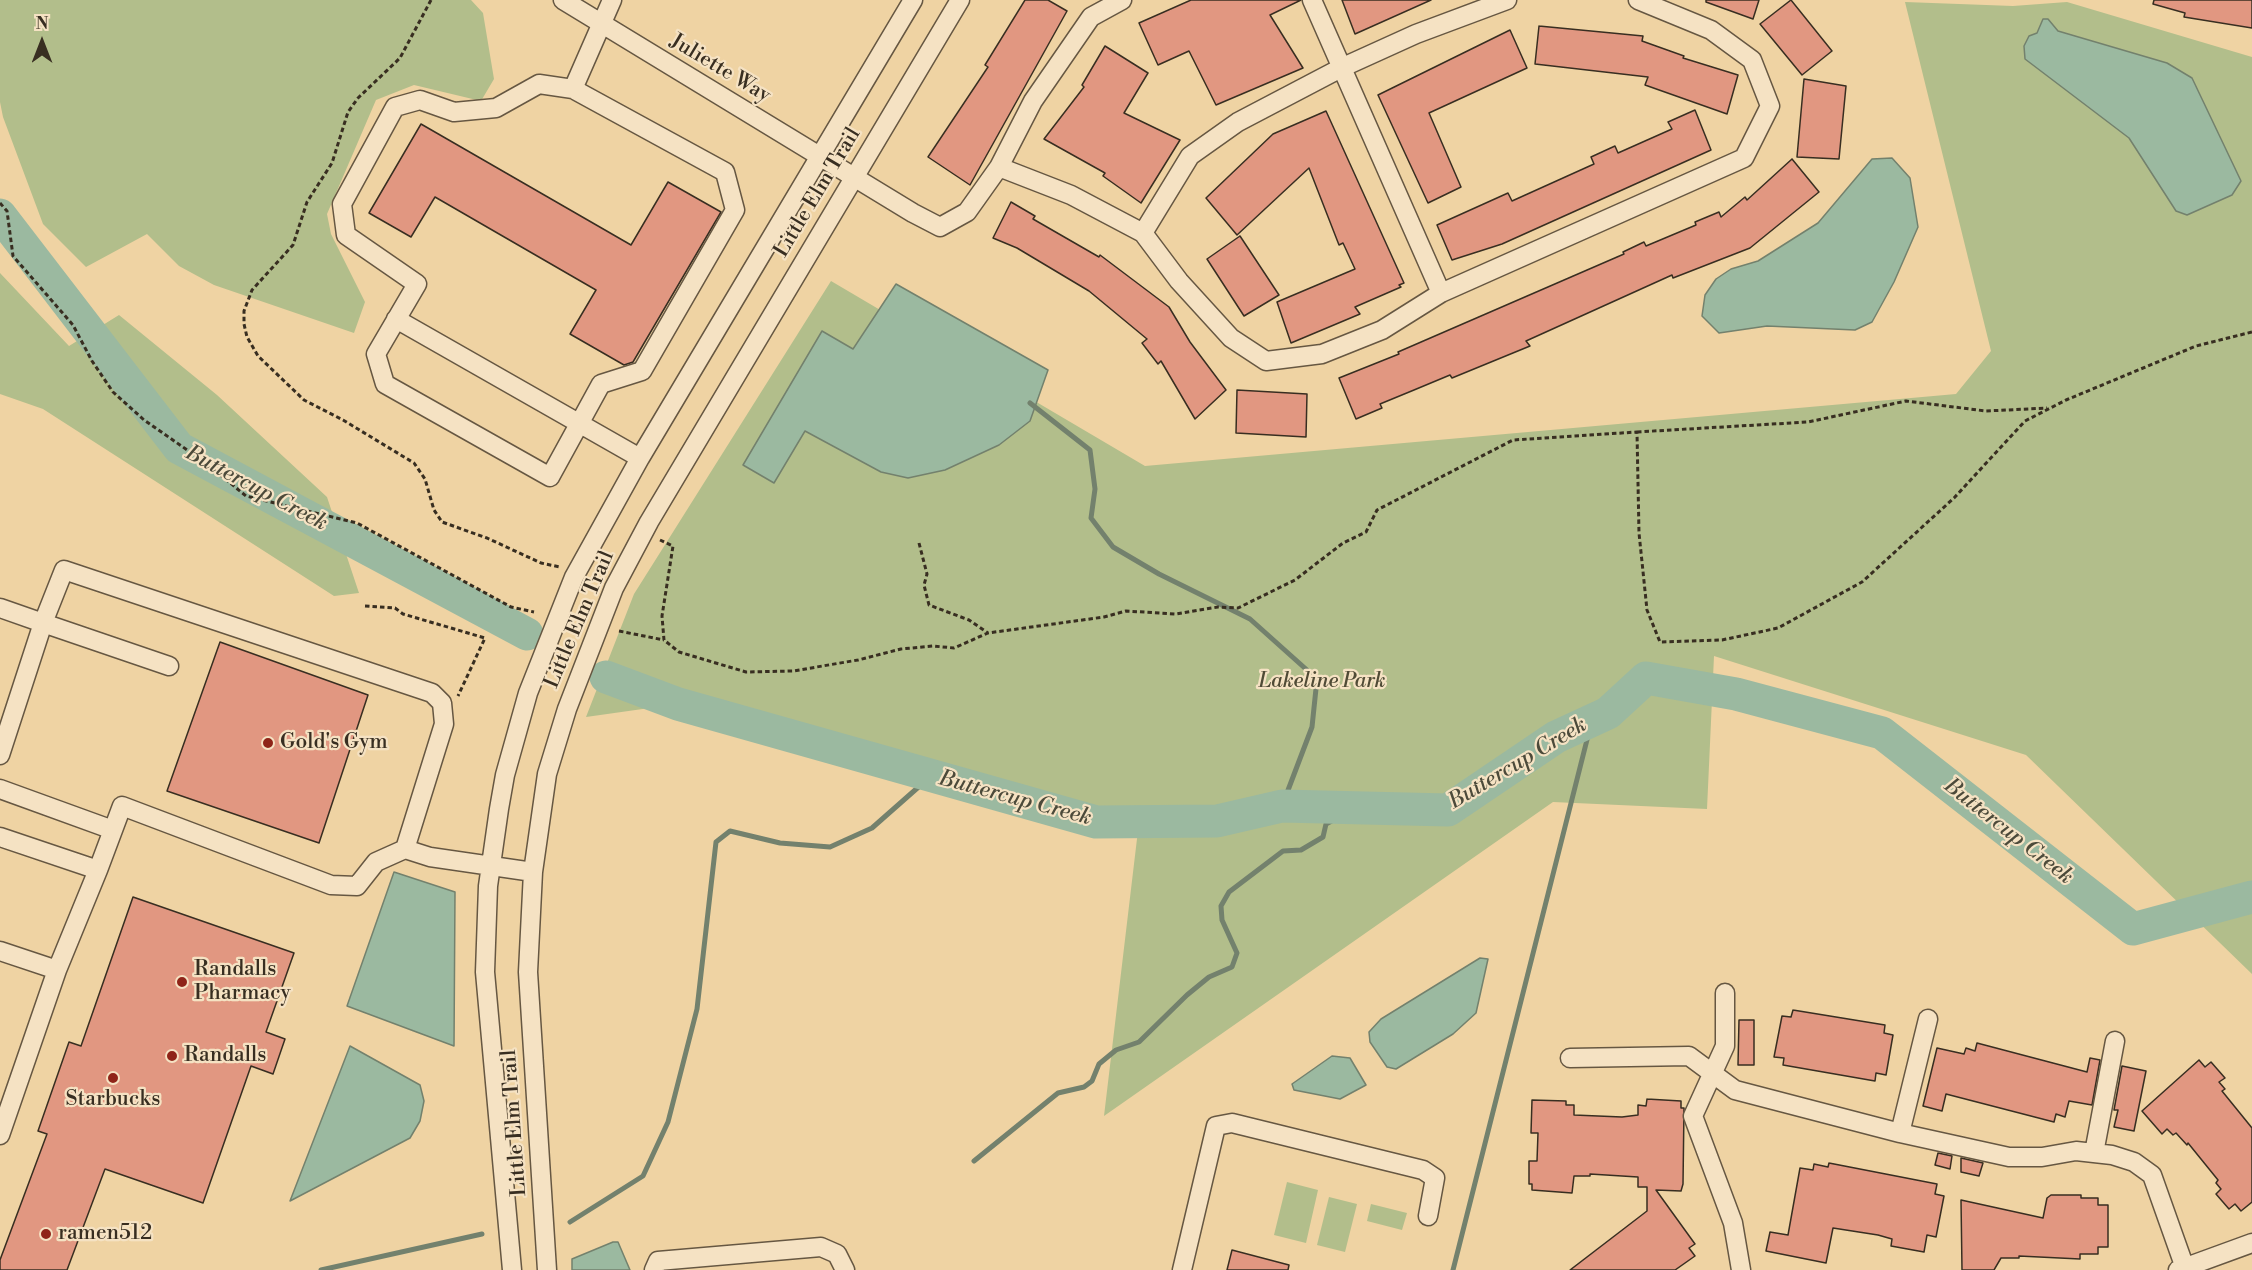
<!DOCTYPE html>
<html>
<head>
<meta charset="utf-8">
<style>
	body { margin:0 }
	#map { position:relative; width:2252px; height:1270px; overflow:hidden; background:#efd3a3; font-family:"Libre Bodoni",serif }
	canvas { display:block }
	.north { position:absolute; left:12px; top:12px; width:60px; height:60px; -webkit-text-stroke:4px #f5e2c3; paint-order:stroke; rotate:0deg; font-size:16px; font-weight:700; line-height:24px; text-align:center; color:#382e21 }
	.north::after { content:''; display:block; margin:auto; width:21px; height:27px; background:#382e21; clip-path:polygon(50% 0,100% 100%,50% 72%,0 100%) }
</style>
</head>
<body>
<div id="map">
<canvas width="2252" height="1270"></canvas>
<div class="north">N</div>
</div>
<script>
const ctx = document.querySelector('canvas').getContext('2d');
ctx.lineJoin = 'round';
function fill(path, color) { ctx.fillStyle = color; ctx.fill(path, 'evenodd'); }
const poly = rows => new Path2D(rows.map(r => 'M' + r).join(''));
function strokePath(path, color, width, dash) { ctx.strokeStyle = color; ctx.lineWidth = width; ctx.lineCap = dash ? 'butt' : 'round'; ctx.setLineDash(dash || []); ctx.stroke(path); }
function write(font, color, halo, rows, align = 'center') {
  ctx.font = font + ' "Libre Bodoni",serif'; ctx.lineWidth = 4.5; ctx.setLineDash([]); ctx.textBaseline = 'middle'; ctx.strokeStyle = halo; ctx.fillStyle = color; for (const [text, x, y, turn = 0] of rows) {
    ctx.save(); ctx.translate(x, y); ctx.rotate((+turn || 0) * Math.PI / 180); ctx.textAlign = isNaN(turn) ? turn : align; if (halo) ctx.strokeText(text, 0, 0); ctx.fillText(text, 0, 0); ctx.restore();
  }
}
fill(poly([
	[0,0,471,0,483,13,494,79,481,101,414,85,376,100,327,214,331,234,365,302,354,333,214,285,179,266,147,234,86,267,43,224,3,117,0,102],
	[1905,2,2013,6,2067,2,2252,57,2252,974,2026,755,1714,656,1707,809,1553,802,1104,1116,1139,822,678,704,586,717,634,594,831,281,1145,466,1956,394,1991,351],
	[0,273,69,346,119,315,217,395,327,497,359,593,334,596,43,409,0,394],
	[1287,1182,1318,1190,1306,1243,1274,1235],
	[1329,1197,1357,1204,1345,1252,1317,1245],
	[1371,1204,1407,1213,1402,1230,1367,1221]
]), '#b2be8b');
const water = poly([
	[2043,19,2048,19,2058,31,2167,63,2192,78,2241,181,2232,195,2187,215,2176,211,2129,138,2025,59,2024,46,2029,36,2037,33,2043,19],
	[1892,158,1910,178,1918,227,1894,282,1872,322,1855,330,1767,326,1719,333,1702,316,1705,295,1716,279,1731,269,1758,261,1818,223,1872,159,1892,158],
	[896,284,1048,370,1030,421,999,445,945,470,908,478,881,472,805,431,774,483,743,465,822,331,853,349,896,284],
	[394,872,455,892,454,1046,347,1006,394,872],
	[1480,958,1488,959,1476,1013,1453,1034,1396,1069,1387,1067,1370,1042,1369,1032,1381,1019,1480,958],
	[350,1046,420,1085,424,1101,420,1121,410,1138,290,1201,350,1046],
	[1332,1056,1350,1058,1366,1085,1340,1099,1294,1090,1292,1084,1332,1056],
	[613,1242,618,1242,630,1270,572,1270,572,1259,613,1242]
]);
fill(water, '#9bb9a0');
strokePath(water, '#73816d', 1.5);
strokePath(poly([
	[1030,403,1090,450,1095,489,1091,518,1113,547,1159,574,1250,619,1317,679,1312,727,1282,806],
	[974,1161,1058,1093,1084,1087,1092,1081,1099,1064,1116,1050,1139,1042,1187,995,1209,977,1232,967,1237,953,1222,920,1221,906,1229,892,1283,851,1301,850,1323,837,1326,824,1356,808],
	[570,1222,643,1176,668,1122,697,1009,716,842,730,831,780,843,830,847,872,828,931,776],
	[321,1270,482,1234],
	[1453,1270,1592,720]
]), '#73816d', 5);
strokePath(poly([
	[0,215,179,448,527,634],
	[606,677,678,704,1096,822,1217,821,1282,806,1448,810,1556,737,1608,713,1646,678,1736,694,1882,733,2133,929,2252,897]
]), '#9bb9a0', 33);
const building = poly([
	[1025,0,1048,0,1067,11,970,185,928,157,988,67,985,65,1025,0],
	[1191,0,1301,0,1270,15,1303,68,1216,105,1189,51,1158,65,1139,23,1191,0],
	[1342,0,1431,0,1355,34,1342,0],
	[1706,0,1759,0,1753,19,1706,2,1706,0],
	[1791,0,1832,51,1802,75,1760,24,1791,0],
	[2154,0,2252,0,2252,28,2184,17,2185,13,2153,4,2154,0],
	[1539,26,1643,36,1642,41,1684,56,1683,58,1738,75,1727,114,1645,85,1648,77,1535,64,1539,26],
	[1510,30,1527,68,1429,113,1461,187,1428,203,1378,95,1510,30],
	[1105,46,1148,73,1124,113,1180,140,1141,203,1103,176,1105,173,1044,139,1084,87,1082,85,1105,46],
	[1804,79,1846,86,1839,159,1797,157,1804,79],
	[1695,110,1711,150,1502,244,1452,260,1437,225,1508,193,1512,201,1594,164,1591,157,1615,146,1618,153,1672,129,1668,122,1695,110],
	[1326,111,1404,283,1399,285,1401,287,1355,307,1360,314,1291,343,1277,302,1355,269,1343,243,1339,245,1309,168,1237,235,1206,198,1273,134,1326,111],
	[421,124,631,245,668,182,721,212,633,362,624,365,570,334,596,290,435,197,411,237,369,213,421,124],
	[1792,159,1819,192,1750,248,1673,278,1672,275,1526,341,1530,346,1452,378,1450,375,1414,390,1380,404,1382,408,1356,419,1339,378,1399,354,1398,352,1624,254,1623,252,1644,242,1646,246,1696,225,1695,222,1719,212,1721,217,1745,197,1747,200,1792,159],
	[1011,202,1035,216,1033,219,1099,257,1100,255,1169,307,1190,342,1226,390,1195,419,1161,361,1158,364,1142,343,1147,339,1089,291,1017,248,993,238,1011,202],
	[1240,236,1279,295,1244,316,1207,259,1240,236],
	[1237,390,1307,394,1306,437,1236,433,1237,390],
	[220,642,368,695,319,843,167,791,220,642],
	[133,897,294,953,266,1032,285,1039,273,1074,251,1066,203,1203,105,1169,67,1270,0,1270,0,1260,47,1134,38,1131,69,1042,81,1046,133,897],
	[1793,1010,1885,1025,1884,1033,1893,1035,1886,1075,1876,1073,1875,1081,1783,1065,1784,1058,1774,1057,1782,1016,1791,1017,1793,1010],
	[1739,1020,1754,1020,1754,1065,1738,1065,1739,1020],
	[1977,1043,2087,1072,2090,1058,2100,1060,2092,1105,2069,1101,2065,1117,2056,1114,2054,1122,1946,1094,1942,1111,1923,1106,1937,1048,1964,1054,1966,1048,1975,1051,1977,1043],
	[2199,1060,2205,1067,2211,1062,2225,1078,2219,1082,2225,1089,2222,1091,2252,1128,2252,1202,2241,1211,2235,1204,2229,1209,2216,1194,2221,1189,2216,1183,2218,1180,2188,1143,2187,1145,2176,1133,2173,1135,2167,1129,2162,1134,2142,1111,2199,1060],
	[2122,1066,2146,1071,2134,1131,2114,1127,2118,1110,2114,1110,2122,1066],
	[1647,1099,1681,1101,1681,1108,1684,1108,1683,1184,1681,1191,1656,1190,1695,1244,1689,1248,1695,1256,1675,1270,1570,1270,1647,1211,1647,1187,1638,1187,1638,1177,1590,1174,1590,1176,1574,1176,1572,1193,1532,1190,1532,1184,1529,1184,1529,1161,1537,1161,1538,1133,1531,1133,1532,1100,1566,1101,1566,1105,1574,1105,1574,1115,1622,1117,1638,1115,1638,1105,1646,1106,1647,1099],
	[1938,1153,1952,1156,1950,1169,1935,1165,1938,1153],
	[1961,1158,1983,1163,1979,1176,1961,1172,1961,1158],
	[1829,1163,1937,1184,1935,1194,1944,1196,1936,1237,1927,1235,1924,1252,1891,1246,1892,1239,1878,1235,1833,1228,1826,1263,1766,1251,1770,1232,1788,1235,1800,1168,1813,1170,1814,1164,1828,1167,1829,1163],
	[2051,1195,2081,1195,2081,1198,2098,1198,2098,1205,2108,1205,2108,1247,2098,1247,2098,1254,2080,1254,2080,1259,2019,1256,2019,1258,2001,1258,1994,1270,1962,1270,1961,1200,2043,1218,2047,1198,2051,1195],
	[1232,1250,1289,1265,1288,1270,1227,1270,1232,1250]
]);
fill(building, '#e19781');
strokePath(building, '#382e21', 1.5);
const minor = poly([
	[563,0,913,213,940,227,967,212,999,167,1033,101,1091,17,1122,0],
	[1312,0,1441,293,1744,158,1770,106,1752,60,1711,30,1638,0],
	[573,89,539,84,496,108,454,112,420,100,395,107,342,204,346,235,417,284,376,354,385,384,550,477,601,384,642,371,735,210,725,172,573,89,612,0],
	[999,167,1071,195,1143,233,1179,281,1231,338,1266,361,1322,354,1382,330,1441,293],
	[1143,233,1190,156,1238,122,1341,68,1416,34,1507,0],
	[396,319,640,458],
	[0,608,43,623,64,570,432,693,442,703,444,724,405,849,430,857,533,872],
	[0,755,43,623,169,666],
	[0,789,113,830],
	[0,837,98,870,57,970],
	[98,870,122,806,331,885,357,886,376,862,405,849],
	[0,951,57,970,0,1135],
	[1725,993,1725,1046,1693,1116,1733,1223,1741,1270],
	[1570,1058,1689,1056,1735,1090,1900,1133,2009,1157,2042,1157,2076,1151,2112,1155,2134,1162,2152,1175,2185,1268],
	[1900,1133,1928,1019],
	[2094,1153,2115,1041],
	[512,1270,485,972,488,886,499,809,505,775,528,693,574,577,640,458,913,0],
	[547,1270,528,972,533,872,547,774,567,709,614,588,649,522,960,0],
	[654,1270,658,1261,821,1247,837,1254,845,1270],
	[1182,1270,1216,1126,1232,1123,1423,1170,1435,1178,1428,1216],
	[2178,1270,2252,1243]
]);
strokePath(minor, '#665742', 21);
strokePath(poly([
	[431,0,400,58,358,98,348,112,332,163,307,202,293,245,252,290,244,311,244,324,247,337,258,356,304,400,343,420,414,463,425,479,434,510,442,522,487,538,541,563,560,567],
	[0,203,7,211,13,256,73,325,92,361,113,392,144,420,206,463,246,496,357,523,511,607,534,612],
	[1637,432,1808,422,1906,401,1986,411,2047,408],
	[660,540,673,546,662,616,664,640,679,652,746,672,793,671,858,660,901,649,933,646,954,648,988,633,1104,617,1126,611,1176,614,1218,607,1238,608,1295,580,1343,543,1366,532,1377,510,1513,440,1637,432,1639,533,1647,610,1660,642,1722,640,1778,628,1862,582,1954,498,2025,421,2066,400,2196,346,2252,332],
	[919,543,927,574,924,585,929,605,969,620,988,633],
	[365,606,395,608,403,614,485,638,458,696],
	[619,631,664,640]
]), '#382e21', 3, [4.5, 3]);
strokePath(minor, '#f5e2c3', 18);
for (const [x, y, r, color] of [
	[268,743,6,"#8f2418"],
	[182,982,6,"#8f2418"],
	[172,1056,6,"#8f2418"],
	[113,1078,6,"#8f2418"],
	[46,1234,6,"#8f2418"]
]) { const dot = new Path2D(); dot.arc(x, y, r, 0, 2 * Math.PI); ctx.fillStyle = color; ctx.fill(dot); strokePath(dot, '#f5e2c3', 2); }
write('21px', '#382e21', '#f5e2c3', [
	["Juliette Way",720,69,31],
	["Little Elm Trail",818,193,-59],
	["Little Elm Trail",580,620,-67],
	["Little Elm Trail",515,1123,-94]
]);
write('italic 21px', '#504b36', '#f5e2c3', [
	["Lakeline Park",1322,682]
]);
write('21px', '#382e21', '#f5e2c3', [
	["Gold's Gym",280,743],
	["Randalls",194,970],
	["Pharmacy",194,994],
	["Randalls",184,1056],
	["Starbucks",113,1100,"center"],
	["ramen512",58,1234]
], 'left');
write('italic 22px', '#4c4a3a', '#f5e2c3', [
	["Buttercup Creek",256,489,28],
	["Buttercup Creek",1518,764,-31],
	["Buttercup Creek",1015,799,15],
	["Buttercup Creek",2008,832,38]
]);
</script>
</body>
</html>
